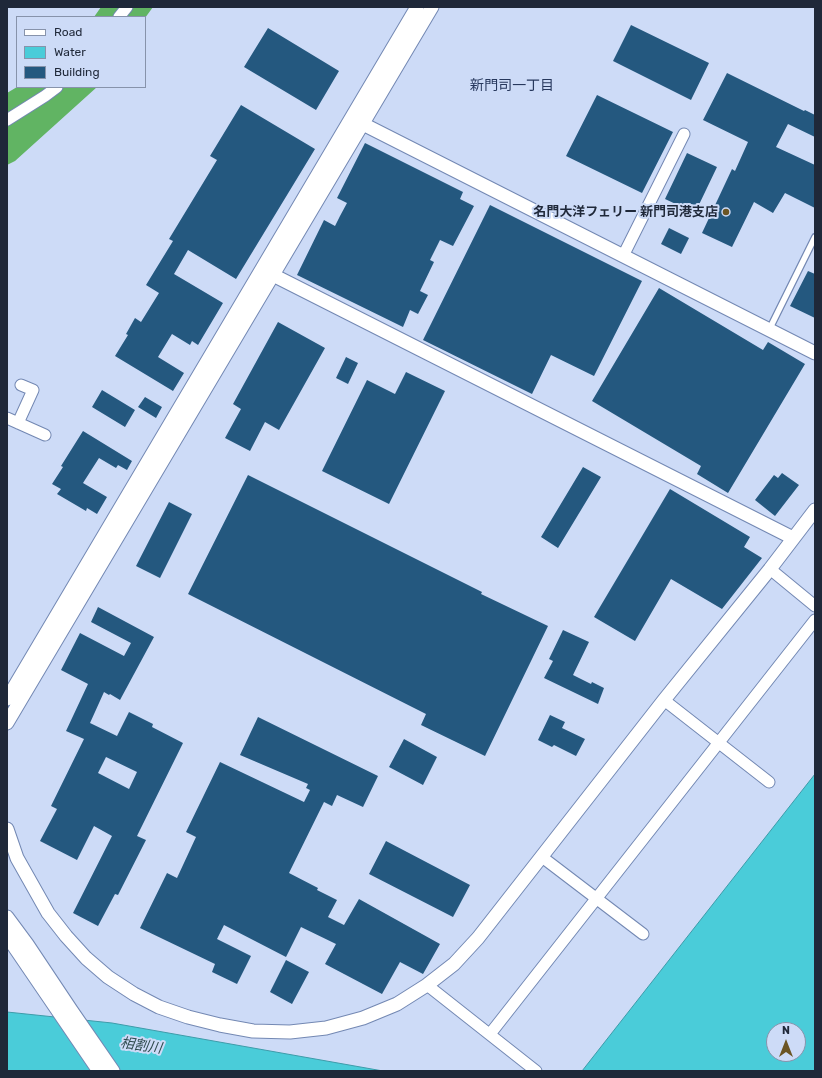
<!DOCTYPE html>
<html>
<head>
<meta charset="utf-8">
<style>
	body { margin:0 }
	#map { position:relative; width:822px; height:1078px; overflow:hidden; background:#cddbf7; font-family:Rubik,sans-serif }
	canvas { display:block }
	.frame { position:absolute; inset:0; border:8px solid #1f2839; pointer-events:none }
	.legend { position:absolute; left:16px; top:16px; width:130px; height:72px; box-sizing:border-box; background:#cddbf7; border:1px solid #8793ab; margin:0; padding:5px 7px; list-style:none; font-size:12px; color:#1f2839 }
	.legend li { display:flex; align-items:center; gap:8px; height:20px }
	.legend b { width:20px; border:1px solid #8793ab }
	.north { position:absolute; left:766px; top:1022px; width:40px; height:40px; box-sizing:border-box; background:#cddbf7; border:1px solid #8793ab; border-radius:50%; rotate:0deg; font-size:11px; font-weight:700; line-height:16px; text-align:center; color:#1f2839 }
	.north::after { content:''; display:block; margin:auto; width:14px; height:18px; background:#6b5524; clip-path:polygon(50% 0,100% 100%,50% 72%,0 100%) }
</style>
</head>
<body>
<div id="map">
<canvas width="822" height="1078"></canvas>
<div class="frame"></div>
<ul class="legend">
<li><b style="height:5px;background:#fff"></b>Road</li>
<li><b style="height:11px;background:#4accd9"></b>Water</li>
<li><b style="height:11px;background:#24587f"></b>Building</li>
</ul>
<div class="north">N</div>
</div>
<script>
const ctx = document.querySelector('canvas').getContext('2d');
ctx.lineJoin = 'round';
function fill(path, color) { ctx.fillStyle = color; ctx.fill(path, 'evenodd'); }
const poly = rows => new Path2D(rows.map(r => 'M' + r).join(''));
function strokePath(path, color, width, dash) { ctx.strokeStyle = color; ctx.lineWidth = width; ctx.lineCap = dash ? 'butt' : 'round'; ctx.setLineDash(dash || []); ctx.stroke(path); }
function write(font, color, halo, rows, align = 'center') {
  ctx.font = font + ' Rubik,"Noto Sans JP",sans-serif'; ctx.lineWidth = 4; ctx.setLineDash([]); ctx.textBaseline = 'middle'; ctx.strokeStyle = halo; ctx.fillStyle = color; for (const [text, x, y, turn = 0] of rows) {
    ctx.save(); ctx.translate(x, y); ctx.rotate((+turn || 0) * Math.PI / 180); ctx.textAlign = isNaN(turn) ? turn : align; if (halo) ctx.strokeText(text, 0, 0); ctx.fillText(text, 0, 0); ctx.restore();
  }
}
fill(poly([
	[101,7,153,7,145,18,94,17],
	[17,87,97,87,15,161,7,165,7,93]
]), '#61b463');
const water = poly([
	[815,774,815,1071,582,1071,815,774],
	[774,1030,798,1030,798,1054,774,1054,774,1030],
	[7,1012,112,1023,383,1071,7,1071,7,1012]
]);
fill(water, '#4accd9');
strokePath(water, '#3d9ba9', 1);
fill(poly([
	[631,25,709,63,691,100,613,61],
	[268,28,339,71,316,110,244,67],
	[727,73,804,111,805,110,815,115,815,137,788,124,776,147,815,165,815,208,785,193,773,213,754,202,732,247,702,233,732,169,735,171,748,142,703,120],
	[597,95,673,132,642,193,566,156],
	[241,105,315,149,236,279,188,250,174,274,223,303,198,345,192,341,190,345,172,334,158,357,184,373,173,391,115,356,128,335,126,334,135,318,141,322,159,293,146,285,173,241,169,239,217,160,210,156],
	[365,143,463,192,460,199,474,206,453,246,440,240,430,260,434,262,420,291,428,295,418,314,410,310,403,327,297,275,324,220,335,226,340,216,347,203,337,198],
	[687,153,717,167,695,213,665,199],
	[490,205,642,281,594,376,551,355,532,394,423,340],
	[669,228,689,238,681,254,661,244],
	[808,271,815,274,815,318,790,306],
	[659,288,763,350,768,342,805,364,728,493,697,474,701,466,592,401],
	[278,322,325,348,279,430,265,422,250,451,225,438,241,409,233,404],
	[346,357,358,363,348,384,336,378],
	[406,372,445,391,389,504,322,471,367,380,395,394],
	[102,390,135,410,125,427,92,407],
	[145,397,162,407,156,418,138,407],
	[83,431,132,461,127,470,118,465,116,468,99,458,83,483,107,497,97,514,87,508,86,511,57,494,61,489,52,484,63,467,61,466],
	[583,467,601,477,558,548,541,537],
	[782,473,799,485,775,516,755,500,774,475,778,478],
	[248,475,482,592,481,594,548,626,485,756,421,725,426,714,188,594],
	[670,489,750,537,744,547,762,558,722,609,671,579,635,641,594,617],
	[169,502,192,514,160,578,136,566],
	[98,607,154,637,120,700,110,694,109,695,104,692,90,723,117,736,129,712,153,724,152,727,183,743,137,836,146,840,118,895,115,894,98,926,73,913,112,836,94,826,77,860,40,841,57,809,51,806,84,739,66,731,88,684,61,670,80,633,124,656,131,643,91,622],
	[106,757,137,772,129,789,98,773],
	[563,630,589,642,573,675,591,684,592,682,604,688,598,704,544,678,553,661,549,659],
	[550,715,565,722,562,728,585,739,576,756,554,745,552,747,538,740],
	[258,717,378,776,363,807,337,795,332,806,324,802,289,873,318,888,317,890,337,900,328,917,344,925,359,899,440,944,423,974,400,962,382,994,325,964,336,944,301,927,286,957,224,925,217,939,251,956,237,984,212,972,215,964,140,928,167,873,177,878,196,837,186,832,220,762,304,802,310,790,306,788,308,784,240,755],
	[404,739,437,757,423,785,389,767],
	[386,841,470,885,453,917,369,874],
	[286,960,309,972,292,1004,270,992]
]), '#24587f');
const service = poly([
	[769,330,815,237]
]);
const minor = poly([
	[119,17,127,7],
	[7,120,45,96,57,87],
	[623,256,684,134],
	[7,418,45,435],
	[18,423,33,390,21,385],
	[770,569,815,606],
	[664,700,769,782],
	[542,857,643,934],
	[427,985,536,1071],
	[490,1034,815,620]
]);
const tertiary = poly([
	[355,120,815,353],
	[265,271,793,538],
	[7,699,417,7],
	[7,723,432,7],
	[7,829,17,858,48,913,66,936,86,958,108,977,134,994,159,1007,188,1017,220,1025,253,1031,290,1032,326,1028,363,1018,397,1004,427,985,454,964,478,938,664,700,770,569,815,510],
	[7,917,27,944,71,1010,113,1071],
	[7,936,99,1071]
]);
strokePath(service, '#7388b3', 8);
strokePath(minor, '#7388b3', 13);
strokePath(tertiary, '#7388b3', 15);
strokePath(service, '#fff', 5.5);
strokePath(minor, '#fff', 11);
strokePath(tertiary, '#fff', 13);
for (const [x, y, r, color] of [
	[726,212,4,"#6b5524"]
]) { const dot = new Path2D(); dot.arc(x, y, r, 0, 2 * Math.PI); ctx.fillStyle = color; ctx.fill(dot); strokePath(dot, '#cddbf7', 1.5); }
write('bold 13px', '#1f2839', '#cddbf7', [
	["名門大洋フェリー 新門司港支店",718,212]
], 'right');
write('14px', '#27385d', '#cddbf7', [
	["新門司一丁目",512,86]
]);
write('italic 14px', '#2f4b4e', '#cddbf7', [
	["相割川",141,1046,8]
]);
</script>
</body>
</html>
